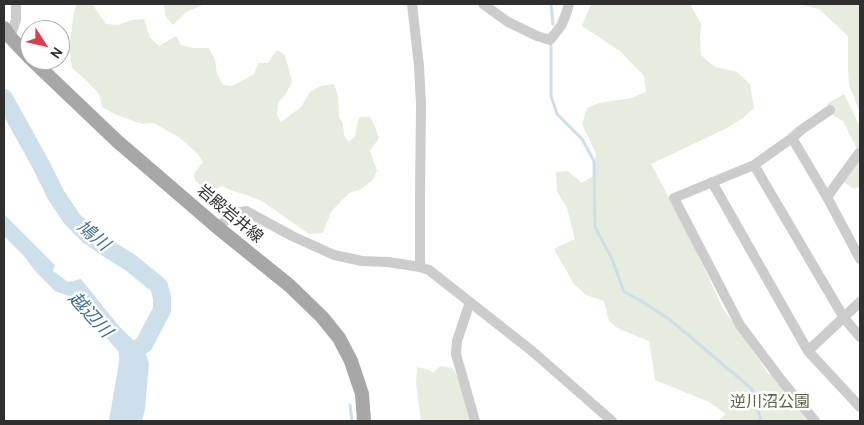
<!DOCTYPE html>
<html>
<head>
<meta charset="utf-8">
<style>
	body { margin:0 }
	#map { position:relative; width:864px; height:425px; overflow:hidden; background:#fff; font-family:Cabin,sans-serif }
	canvas { display:block }
	.frame { position:absolute; inset:0; border:5px solid #2f2f2f; pointer-events:none }
	.north { position:absolute; left:20px; top:20px; width:50px; height:50px; box-sizing:border-box; background:#fff; border:1px solid #acacac; border-radius:50%; rotate:125deg; font-size:14px; font-weight:700; line-height:20px; text-align:center; color:#2f2f2f }
	.north::after { content:''; display:block; margin:auto; width:18px; height:22px; background:#da3e4f; clip-path:polygon(50% 0,100% 100%,50% 72%,0 100%) }
</style>
</head>
<body>
<div id="map">
<canvas width="864" height="425"></canvas>
<div class="frame"></div>
<div class="north">N</div>
</div>
<script>
const ctx = document.querySelector('canvas').getContext('2d');
ctx.lineJoin = 'round';
function fill(path, color) { ctx.fillStyle = color; ctx.fill(path, 'evenodd'); }
const poly = rows => new Path2D(rows.map(r => 'M' + r).join(''));
function strokePath(path, color, width, dash) { ctx.strokeStyle = color; ctx.lineWidth = width; ctx.lineCap = dash ? 'butt' : 'round'; ctx.setLineDash(dash || []); ctx.stroke(path); }
function write(font, color, halo, rows, align = 'center') {
  ctx.font = font + ' Cabin,"Noto Sans JP",sans-serif'; ctx.lineWidth = 5; ctx.setLineDash([]); ctx.textBaseline = 'middle'; ctx.strokeStyle = halo; ctx.fillStyle = color; for (const [text, x, y, turn = 0] of rows) {
    ctx.save(); ctx.translate(x, y); ctx.rotate((+turn || 0) * Math.PI / 180); ctx.textAlign = isNaN(turn) ? turn : align; if (halo) ctx.strokeText(text, 0, 0); ctx.fillText(text, 0, 0); ctx.restore();
  }
}
fill(poly([
	[77,4,92,4,106,24,118,25,132,20,144,19,150,38,159,46,176,36,181,45,193,48,209,48,215,60,217,74,223,85,232,86,254,74,258,63,268,63,277,50,285,55,292,82,285,95,278,102,277,115,281,122,301,107,310,92,321,86,334,84,338,96,339,117,343,124,344,135,348,142,355,137,357,124,360,117,370,117,375,127,379,138,370,151,377,171,373,180,361,189,349,193,340,202,331,212,323,233,309,234,262,201,244,194,233,191,222,186,210,192,195,181,194,174,203,162,197,153,180,138,154,123,142,124,117,115,102,107,99,94,86,80,72,68,69,48,74,12],
	[164,4,205,4,186,12,173,25,165,15],
	[591,4,690,4,701,24,700,39,701,55,715,67,737,72,750,84,754,108,743,118,727,128,651,164,690,237,723,309,740,331,769,375,772,373,781,385,802,394,812,412,820,421,718,421,726,414,709,402,655,380,649,341,619,329,609,321,604,301,586,295,574,284,554,249,575,239,567,208,557,191,556,172,568,171,582,183,594,175,596,154,582,124,587,108,599,103,632,98,646,92,644,76,620,51,582,26],
	[799,4,860,4,860,113,849,85,848,66,848,36,819,9,802,5],
	[844,94,860,127,860,155,843,121,833,115,827,104],
	[860,157,860,186,854,189,842,181],
	[440,366,452,368,458,377,470,421,421,421,416,384,417,367,429,370,433,373]
]), '#e6ecde');
fill(poly([
	[4,214,55,265,53,271,68,282,81,279,118,325,145,352,149,363,145,409,142,421,109,421,120,356,118,351,69,296,55,291,36,272,24,256,4,236]
]), '#ccdfea');
strokePath(poly([
	[551,4,553,24],
	[551,45,551,96,557,114,582,139,594,161,595,227,612,259,624,292,638,299,669,319,752,389,761,421],
	[350,405,352,421]
]), '#ccdfea', 3);
strokePath(poly([
	[4,98,40,163,56,195,72,219,88,235,110,250,131,263,159,286,162,298,162,310,144,344,128,356]
]), '#ccdfea', 18);
strokePath(poly([
	[412,4,419,66,421,104,420,196,420,267],
	[483,4,508,22,537,36,550,40,561,26,566,14,569,4],
	[10,37,16,20,16,4],
	[792,138,801,130,830,110],
	[754,165,844,318,860,337],
	[712,182,808,351,860,407],
	[827,197,859,153],
	[217,227,236,213,246,211,292,236,334,255,362,261,388,262,420,267,429,270,532,351,612,421],
	[470,302,457,341,456,354,475,421],
	[808,351,860,302],
	[815,421,782,381,740,325,674,198,754,165,792,138,827,197,860,259]
]), '#ccc', 10);
strokePath(poly([
	[4,28,10,37,30,58],
	[32,60,117,141,217,227,290,286,322,317,339,338,351,361,362,394,364,421]
]), '#a7a7a7', 14);
write('16px', '#2f2f2f', '#fff', [
	["岩殿岩井線",230,214,40]
]);
write('16px', '#54683f', '#fff', [
	["逆川沼公園",770,402]
]);
write('italic 18px', '#42728d', '#fff', [
	["鳩川",93,236,39],
	["越辺川",90,315,47]
]);
</script>
</body>
</html>
